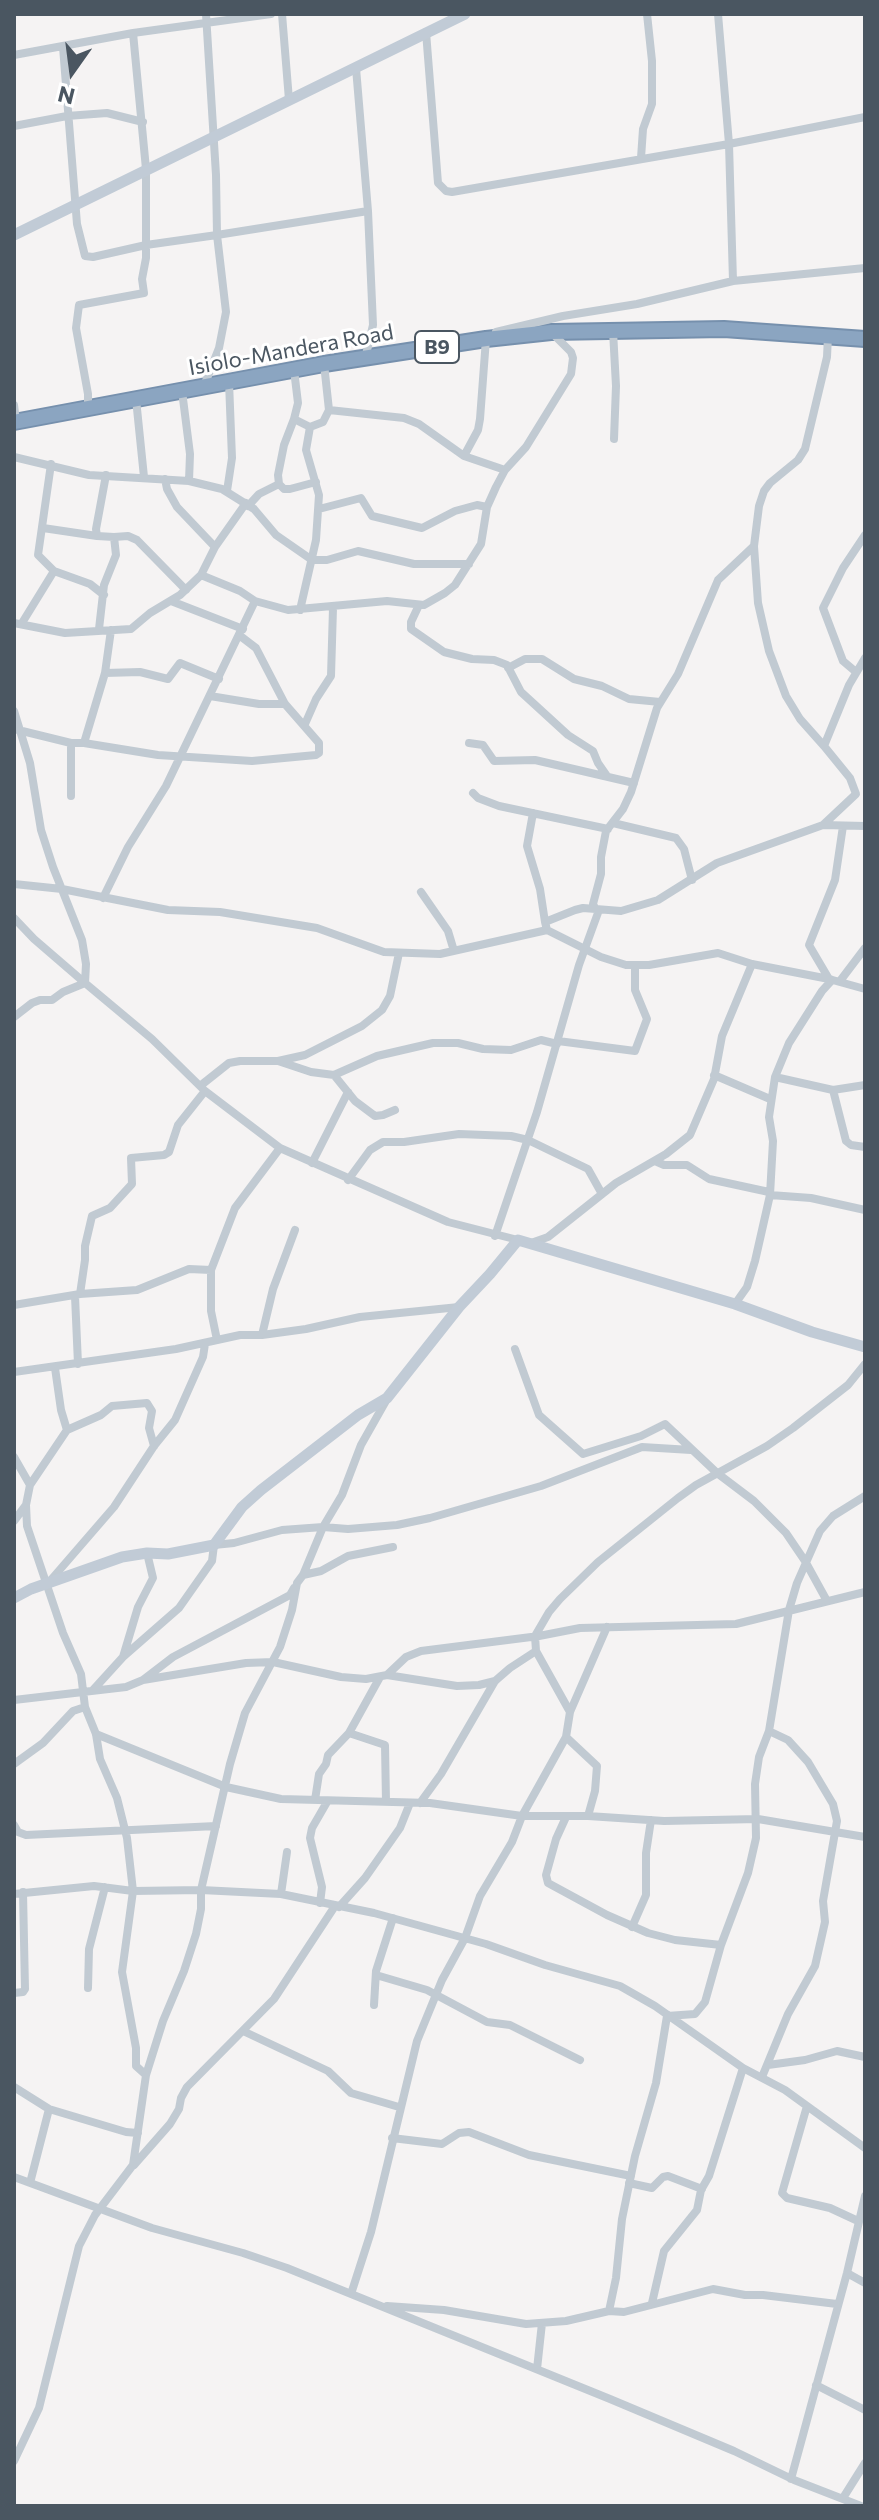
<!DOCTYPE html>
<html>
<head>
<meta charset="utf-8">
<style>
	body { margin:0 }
	#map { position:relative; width:879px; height:2520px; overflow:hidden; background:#f5f3f3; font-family:Commissioner,sans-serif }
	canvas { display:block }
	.frame { position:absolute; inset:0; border:16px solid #4a5661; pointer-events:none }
	.north { position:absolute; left:32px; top:32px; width:80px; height:80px; -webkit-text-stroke:6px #fff; paint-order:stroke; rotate:194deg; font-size:22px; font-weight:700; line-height:32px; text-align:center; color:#4a5661 }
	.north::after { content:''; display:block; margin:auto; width:28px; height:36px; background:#4a5661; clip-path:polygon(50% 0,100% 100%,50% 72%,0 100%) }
</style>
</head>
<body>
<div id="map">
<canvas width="879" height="2520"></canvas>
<div class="frame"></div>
<div class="north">N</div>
</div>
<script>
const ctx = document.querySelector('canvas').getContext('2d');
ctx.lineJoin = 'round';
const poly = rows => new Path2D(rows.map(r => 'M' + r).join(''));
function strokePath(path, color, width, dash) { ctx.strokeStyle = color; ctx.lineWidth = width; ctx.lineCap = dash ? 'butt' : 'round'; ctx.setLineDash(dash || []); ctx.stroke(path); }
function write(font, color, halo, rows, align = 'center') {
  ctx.font = font + ' Commissioner,sans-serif'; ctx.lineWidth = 6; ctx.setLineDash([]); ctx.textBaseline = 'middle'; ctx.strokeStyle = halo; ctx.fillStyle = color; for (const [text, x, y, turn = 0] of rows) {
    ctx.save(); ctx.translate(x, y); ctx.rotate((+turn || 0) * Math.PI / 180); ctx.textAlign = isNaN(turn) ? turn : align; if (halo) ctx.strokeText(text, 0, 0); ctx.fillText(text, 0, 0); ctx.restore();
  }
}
const highway = poly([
	[14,422,324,364,486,339,551,332,724,329,865,339]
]);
strokePath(highway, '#7690ad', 18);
strokePath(poly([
	[282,14,289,100],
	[426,32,438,183,446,191,452,192,729,144,718,14],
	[63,47,77,224,85,256,93,257,146,245,217,235,216,175,206,14],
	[14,55,133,33,271,14],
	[14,126,67,116,107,113,143,122],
	[641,158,643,129,652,104,652,61,647,14],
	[733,281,729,144,865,117],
	[613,331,616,386,614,439],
	[496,332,563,316,637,304,733,281,865,268],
	[365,359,373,325,368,211],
	[294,370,298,403,294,419,310,427,306,450,319,495,316,540,300,610],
	[204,386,219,348,226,312,217,235,368,211,356,68],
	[182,391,190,454,189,481],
	[136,399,144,477],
	[14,405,16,421],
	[88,409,88,394,76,328,79,305,144,293,142,279,146,258,146,169,133,33],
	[329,410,404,418,419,424,464,456,505,470],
	[310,427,323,422,329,410,324,364],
	[464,456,478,430,480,419,486,339],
	[14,457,89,475,189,481,222,489,254,509,276,535,312,560,327,560,358,551,414,564,469,564],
	[51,464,38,555,54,571,90,584,104,595],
	[165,479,167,489,177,507,215,547],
	[279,484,278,475,284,445,294,419],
	[227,491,232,458,229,382],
	[248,506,259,494,279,484,284,489,290,489,316,482],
	[319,509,361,498,372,516,422,528,455,511,477,505,487,507],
	[43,528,97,536],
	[114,537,128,536,137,540,186,590],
	[754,546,758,603,769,651,786,696,800,719,824,746],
	[201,575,240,591,255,601,288,610,387,601,424,605,445,593,455,585,481,544,487,507,496,487,505,470,526,447,571,374,573,358,571,352,551,332],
	[171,601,243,629],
	[419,605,411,622,411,629,444,652,472,659,494,660,507,665,521,692,568,735,593,751,598,763,607,776],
	[14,623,65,633,131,629,150,613,180,595,201,575,215,547,246,503],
	[22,623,54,571],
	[99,629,104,585,116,555,114,537,97,536,96,529,106,475],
	[508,668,525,659,542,659,574,679,602,686,629,699,660,702],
	[856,672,843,661,823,608,843,568,865,535],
	[105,673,140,672,168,679,180,663,219,679],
	[210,696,259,704,285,704],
	[14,711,30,763,41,830,53,867,82,940,86,964,85,983,152,1039,205,1091,280,1148,448,1222,518,1240],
	[305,724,316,699,331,676,333,608],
	[18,730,71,743,84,743,158,755,252,761,316,755,319,753,319,743,285,704,256,648,239,635],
	[71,743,71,796],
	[84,743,105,673,111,630],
	[469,743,483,745,494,761,535,760,634,783],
	[473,793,478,798,499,806,608,829],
	[533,813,527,846,540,889,545,922],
	[613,823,676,838,684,849,692,880],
	[823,825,856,794,850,778,824,746,849,685,865,658],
	[14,884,62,889,168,910,220,912,317,928,384,952,440,954,547,930,601,957,626,965,649,965,718,953,752,964,829,979,865,989],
	[421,892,448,931,454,951],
	[103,898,128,847,166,786,255,601],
	[595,908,593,904,601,874,601,857,606,831,623,809,631,792,657,708,678,674,718,580,754,546,759,506,764,491,770,483,798,460,805,449,827,357,828,336],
	[14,918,34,939,85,983],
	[547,930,545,922,575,910,583,908,621,911,658,900,717,863,823,825,865,826],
	[829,979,809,945,835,880,843,826],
	[840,981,865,948],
	[14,1017,32,1003,40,1000,52,1000,63,992,85,983],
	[558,1041,635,1051,647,1019,635,990,635,966],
	[278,1061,311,1072,334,1075,377,1056,433,1043,458,1043,483,1049,511,1050,541,1040,557,1044],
	[334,1075,355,1101,375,1116,383,1115,395,1110],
	[714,1075,770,1099],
	[775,1077,833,1090,865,1085],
	[200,1086,229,1063,240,1061,278,1061,305,1055,362,1026,382,1010,390,996,399,953],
	[833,1090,846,1141,851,1145,865,1147],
	[655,1161,664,1165,687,1165,709,1179,769,1192],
	[312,1163,348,1092],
	[348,1180,370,1150,383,1142,404,1142,459,1134,511,1136,528,1140,588,1169,602,1194],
	[770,1195,811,1198,865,1210],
	[495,1236,537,1112,579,965,599,910],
	[531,1243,548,1237,616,1183,666,1154,690,1135,714,1079,722,1036,752,964],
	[80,1294,85,1260,85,1246,92,1216,110,1208,132,1184,131,1158,164,1155,169,1152,178,1125,205,1091],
	[75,1296,78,1364],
	[735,1304,747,1287,755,1261,770,1195,773,1141,769,1117,775,1077,789,1043,822,991,832,980],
	[14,1305,80,1294,137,1290,189,1269,211,1270],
	[262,1335,273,1289,295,1230],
	[217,1340,211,1311,211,1270,235,1208,280,1148],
	[515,1349,539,1415,583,1454,641,1436,665,1424,717,1473,754,1501,786,1533,805,1561,827,1601],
	[14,1372,176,1349,240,1335,262,1335,306,1329,360,1317,459,1307],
	[67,1430,101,1415,112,1406,147,1403,152,1411,149,1428,154,1446],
	[14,1457,30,1485],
	[26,1505,27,1526,63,1633,81,1674,85,1707,96,1734,100,1759,117,1798,127,1838,133,1891,122,1972,136,2048,136,2066,146,2075],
	[14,1521,26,1505,30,1485,67,1430,61,1410,55,1368],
	[303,1575,321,1571,348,1556,393,1547],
	[50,1581,114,1507,154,1446,175,1420,203,1357,205,1344],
	[536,1651,570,1712],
	[123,1657,138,1607,153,1578,147,1553],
	[387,1675,457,1686,479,1685,495,1681],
	[143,1680,173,1657,290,1595,294,1588],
	[93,1690,123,1657,179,1608,212,1561,214,1545,234,1543,282,1530,323,1527,348,1529,397,1525,430,1518,541,1486,642,1447,691,1450],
	[14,1700,126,1687,143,1680,246,1663,273,1662,341,1677,366,1679,387,1675,406,1657,421,1651,539,1636,580,1628,736,1624,865,1592],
	[349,1733,385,1745,386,1802],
	[96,1734,226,1787,281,1799,430,1803,522,1816,588,1816,664,1821,758,1819,865,1837],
	[566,1737,597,1766,595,1791,588,1816],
	[14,1764,43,1743,73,1711,85,1707],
	[315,1800,319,1774,326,1764,328,1755,349,1733,380,1677],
	[420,1803,441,1774,495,1681,510,1668,536,1651,535,1636,549,1612,560,1599,598,1562,678,1498,696,1485,767,1446,793,1428,848,1385,865,1364],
	[566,1817,556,1839,546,1875,548,1883,607,1915,648,1933,675,1940,721,1945],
	[14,1825,18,1832,26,1835,216,1826],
	[14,1894,94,1886,133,1891,201,1890,281,1894,374,1913,486,1944,545,1965,620,1986,655,2006,743,2068,785,2090,865,2148],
	[281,1894,287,1852],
	[320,1903,322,1887,310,1838,312,1828,327,1802],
	[339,1907,365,1878,400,1828,410,1803],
	[632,1927,646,1895,646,1853,651,1820],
	[376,1975,427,1990,487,2022,510,2025,580,2060],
	[88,1988,89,1949,105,1887],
	[14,1993,23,1992,25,1989,23,1892],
	[374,2005,376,1971,393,1918],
	[243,2031,328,2071,351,2093,399,2107],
	[768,2065,805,2060,837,2051,865,2057],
	[762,2077,788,2014,815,1966,825,1922,823,1901,837,1821,833,1804,808,1762,788,1740,769,1731],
	[14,2087,49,2109,126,2132,138,2133],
	[807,2106,782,2193,787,2198,830,2208,858,2221],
	[392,2138,442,2144,459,2133,469,2132,529,2155,631,2176],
	[134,2165,170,2124,179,2109,181,2098,187,2087,274,1999,335,1906],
	[14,2177,152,2228,243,2253,287,2268,610,2399,734,2451,794,2480,861,2506],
	[30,2183,49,2109],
	[629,2183,652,2188,663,2177,668,2176,702,2189],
	[847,2273,865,2283],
	[351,2294,371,2232,417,2041,442,1980,465,1938,480,1896,512,1842,522,1816,566,1737,570,1712,607,1627],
	[652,2303,664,2251,697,2210,701,2190,709,2176,743,2068],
	[387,2306,444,2310,526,2324,566,2321,609,2311,624,2312,713,2289,745,2295,763,2295,837,2304],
	[609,2311,616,2278,622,2219,635,2156,656,2083,667,2016,695,2014,705,2002,721,1945,748,1873,756,1838,755,1784,759,1757,769,1731,789,1610,797,1583,820,1531,833,1516,865,1496],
	[537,2369,542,2323],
	[816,2385,865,2410],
	[14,2461,39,2408,79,2246,95,2215,133,2165,146,2075,163,2021,184,1971,196,1934,201,1909,201,1890,230,1764,245,1713,280,1647,292,1610,297,1583,303,1575,323,1527,342,1495,361,1445,387,1399],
	[791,2479,847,2273,865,2196],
	[843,2498,865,2463]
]), '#c1cad2', 8);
strokePath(poly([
	[14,235,465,14],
	[14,1598,31,1589,122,1557,147,1553,168,1554,214,1545,242,1507,261,1490,358,1415,387,1398,459,1307,490,1274,518,1240,735,1304,812,1332,865,1347]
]), '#c1cbd6', 11);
strokePath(highway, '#8ba5c1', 14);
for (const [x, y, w] of [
	[437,347,44]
]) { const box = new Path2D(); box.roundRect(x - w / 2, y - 16, w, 32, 6); ctx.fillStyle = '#fff'; ctx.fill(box); strokePath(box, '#4a5661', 2); }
write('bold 20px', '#4a5661', null, [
	["B9",437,347]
]);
write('22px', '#4a5661', '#fff', [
	["Isiolo-Mandera Road",291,350,-10]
]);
</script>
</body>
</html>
